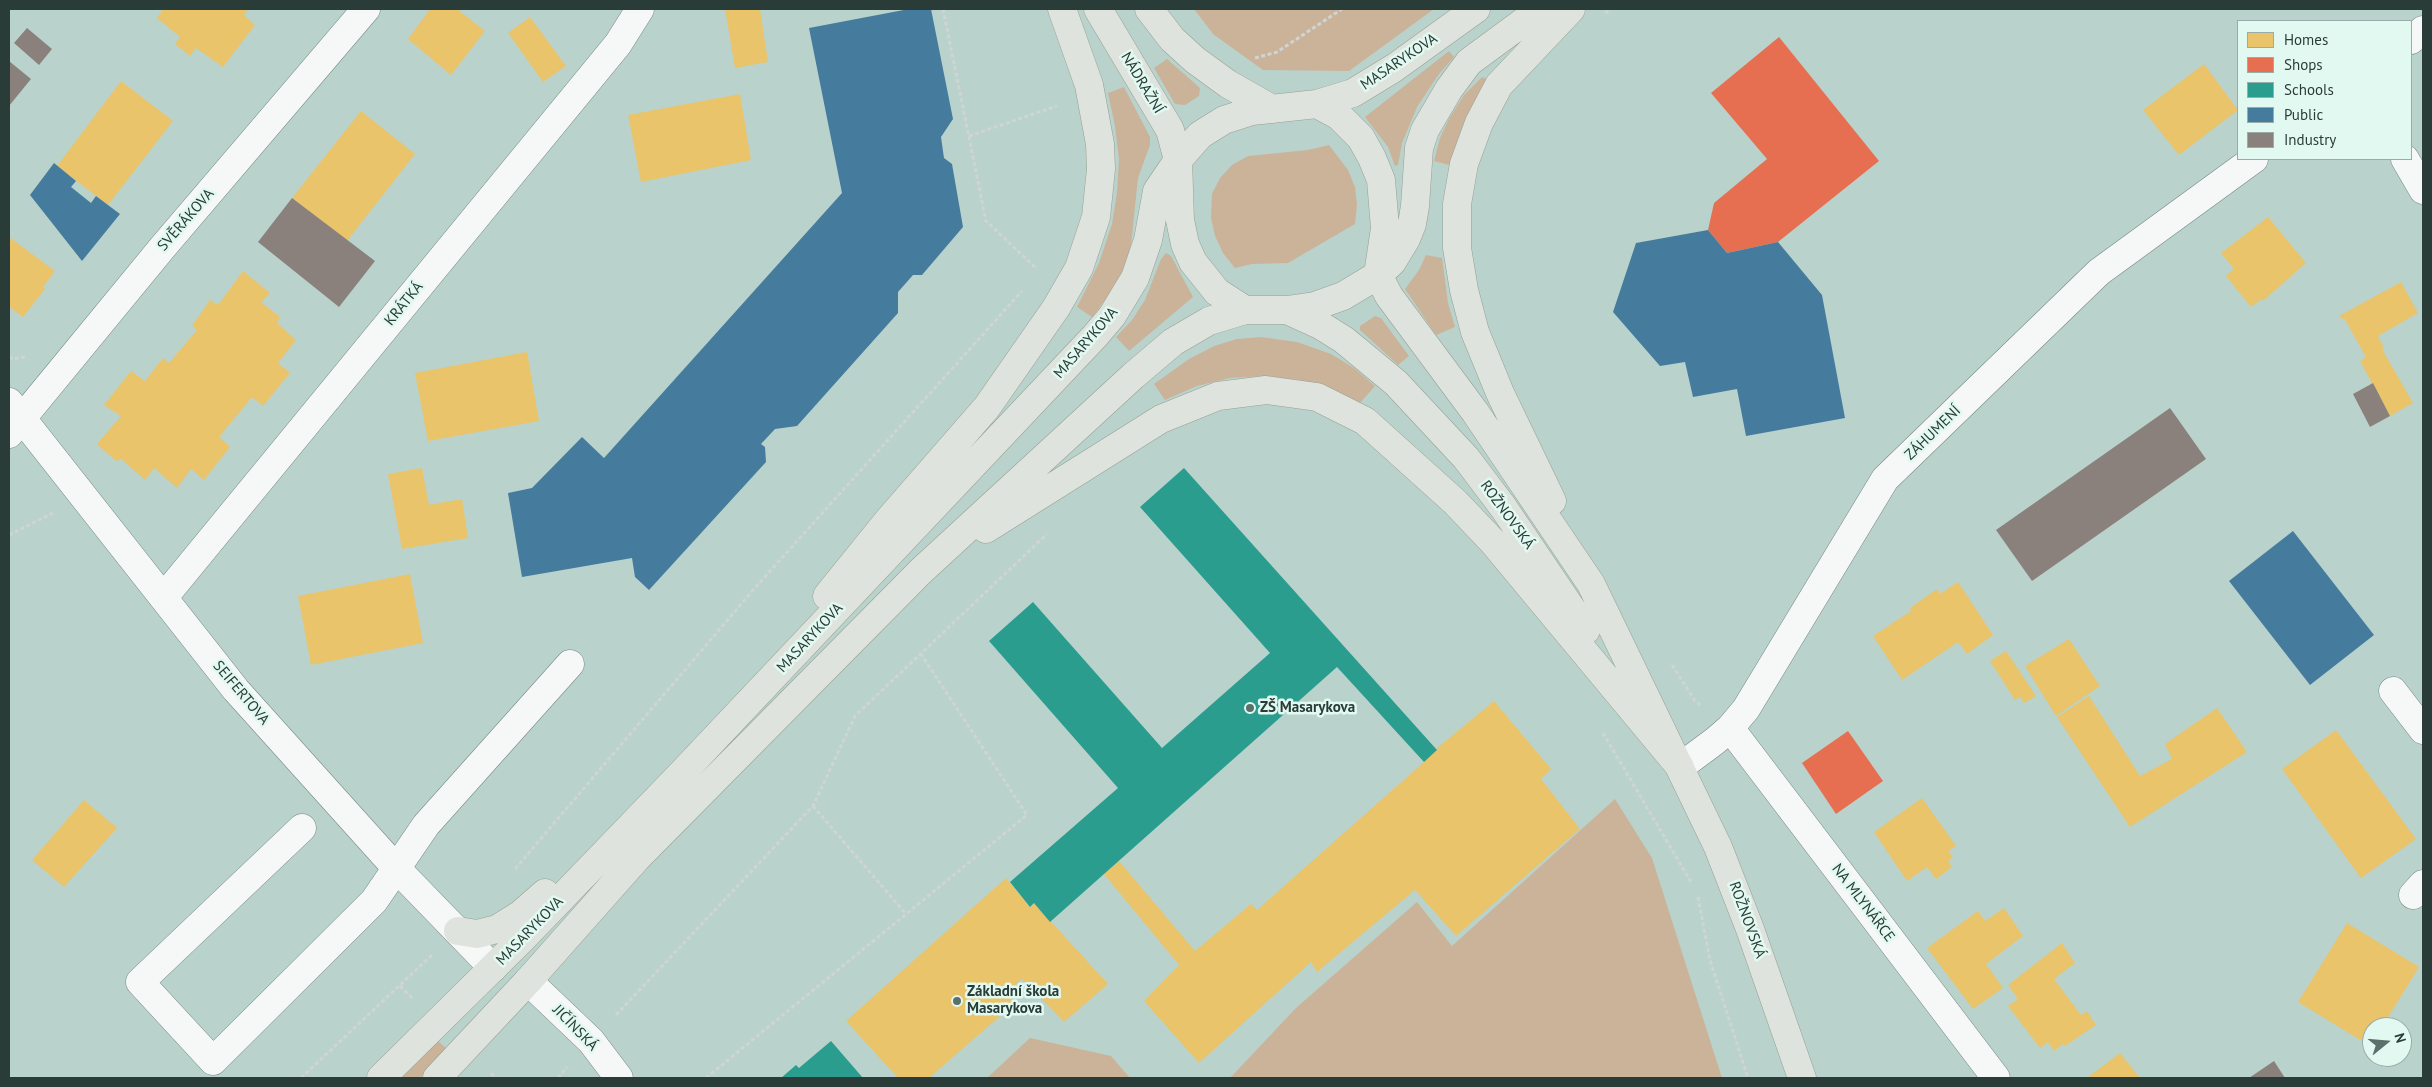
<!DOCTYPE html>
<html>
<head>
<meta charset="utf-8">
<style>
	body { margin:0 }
	#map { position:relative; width:2432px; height:1087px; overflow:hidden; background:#bad2cc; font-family:"PT Sans",sans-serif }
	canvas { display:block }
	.frame { position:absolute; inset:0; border:10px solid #2a3c37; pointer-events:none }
	.legend { position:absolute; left:2237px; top:20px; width:175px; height:140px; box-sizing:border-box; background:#e2f9f1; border:1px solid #98ada7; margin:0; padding:6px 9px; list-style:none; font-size:15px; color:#2a3c37 }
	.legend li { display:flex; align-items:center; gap:10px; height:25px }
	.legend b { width:25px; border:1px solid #98ada7 }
	.north { position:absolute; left:2362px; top:1017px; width:50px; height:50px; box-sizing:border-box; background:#e2f9f1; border:1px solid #98ada7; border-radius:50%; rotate:73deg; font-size:14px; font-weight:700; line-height:20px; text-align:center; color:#2a3c37 }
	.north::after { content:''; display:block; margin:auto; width:18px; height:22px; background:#5c706b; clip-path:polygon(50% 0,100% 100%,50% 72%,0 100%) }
</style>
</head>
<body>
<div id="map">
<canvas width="2432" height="1087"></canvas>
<div class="frame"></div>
<ul class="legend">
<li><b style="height:14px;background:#e9c46a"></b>Homes</li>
<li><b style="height:14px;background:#e76f51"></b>Shops</li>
<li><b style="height:14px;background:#2a9d8f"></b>Schools</li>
<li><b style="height:14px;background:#457b9d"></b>Public</li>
<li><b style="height:14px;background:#8a817c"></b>Industry</li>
</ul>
<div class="north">N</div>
</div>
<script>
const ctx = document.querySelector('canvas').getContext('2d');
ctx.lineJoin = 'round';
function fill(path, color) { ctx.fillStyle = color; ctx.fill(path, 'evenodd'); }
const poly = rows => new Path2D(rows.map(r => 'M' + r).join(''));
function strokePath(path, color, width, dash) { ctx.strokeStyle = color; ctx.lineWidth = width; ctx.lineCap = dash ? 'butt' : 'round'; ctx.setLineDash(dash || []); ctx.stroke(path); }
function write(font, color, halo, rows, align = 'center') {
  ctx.font = font + ' "PT Sans",sans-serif'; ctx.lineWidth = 5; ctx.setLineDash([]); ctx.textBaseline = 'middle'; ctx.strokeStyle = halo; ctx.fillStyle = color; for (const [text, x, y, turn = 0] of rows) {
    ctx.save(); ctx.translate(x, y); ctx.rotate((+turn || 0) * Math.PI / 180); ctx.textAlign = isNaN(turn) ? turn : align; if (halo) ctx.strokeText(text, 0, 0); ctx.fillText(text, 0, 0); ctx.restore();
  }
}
fill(poly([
	[1194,9,1193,9,1434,9,1349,71,1263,70,1213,34],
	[1449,51,1454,57,1439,74,1417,107,1402,143,1398,165,1395,166,1388,147,1365,117],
	[1167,59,1200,88,1199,96,1185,105,1175,104,1154,68],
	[1482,77,1486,79,1464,122,1449,165,1434,161,1440,138,1450,117,1464,95],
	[1124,87,1150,137,1150,145,1138,178,1131,245,1124,270,1117,284,1092,317,1077,307,1099,263,1112,224,1117,192,1119,159,1115,126,1108,93],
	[1329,145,1348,170,1355,187,1357,205,1355,224,1288,263,1252,264,1235,268,1223,253,1215,236,1211,218,1212,194,1220,178,1232,165,1248,156,1308,150],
	[1166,253,1171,256,1193,297,1129,351,1116,337,1132,320,1145,300,1161,259],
	[1426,255,1442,258,1448,303,1455,327,1436,335,1405,289,1419,270],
	[1375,316,1381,318,1409,356,1398,365,1360,330,1360,326],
	[1261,337,1297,342,1331,354,1354,368,1375,386,1360,403,1330,389,1299,380,1265,376,1230,378,1197,386,1165,400,1154,384,1189,359,1214,346,1237,339],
	[1615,799,1652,858,1722,1078,1230,1078,1296,1008,1417,902,1452,946],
	[1030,1038,1111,1056,1130,1078,987,1078],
	[437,1040,448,1050,420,1078,401,1078]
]), '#cab399');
fill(poly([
	[163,9,249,9,244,15,255,25,223,67,196,48,190,56,175,44,180,37,157,18],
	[430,9,457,9,485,31,451,75,408,39],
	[725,9,760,9,768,62,735,68],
	[530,17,566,66,543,82,508,33],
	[2204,64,2238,110,2179,155,2143,110],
	[121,81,173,121,108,205,57,166],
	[740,94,751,160,641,182,628,115],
	[361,111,415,154,347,241,292,198],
	[2268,217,2306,263,2263,301,2262,299,2251,307,2226,276,2234,269,2221,253],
	[9,237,55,271,43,287,45,289,23,317,9,307],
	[243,271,270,293,261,302,280,317,277,323,296,340,278,363,290,373,263,406,252,397,219,437,230,447,204,480,191,469,177,488,154,468,145,480,121,459,116,461,97,444,121,416,104,405,131,371,145,381,163,358,169,363,197,330,192,326,210,300,218,305],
	[2401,282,2418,313,2378,336,2384,348,2382,349,2413,403,2390,416,2360,361,2366,357,2344,318,2342,319,2339,316],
	[527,352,539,421,428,441,415,373],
	[422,468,429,505,462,499,468,538,402,549,388,474],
	[410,574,423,643,311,665,298,596],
	[1958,582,1993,635,1967,654,1958,642,1902,680,1873,636,1911,611,1910,608,1937,589,1940,594],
	[2069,639,2100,686,2056,716,2025,666],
	[2006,651,2036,696,2024,703,2020,697,2015,700,1990,661],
	[2089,696,2140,776,2172,759,2165,744,2217,708,2247,752,2130,827,2057,717],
	[1494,701,1551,769,1541,779,1580,829,1456,936,1415,890,1317,972,1311,962,1199,1063,1144,1001,1179,965,1104,874,1119,861,1195,951,1251,904,1257,910,1424,762,1437,750,1436,749],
	[2336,730,2416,839,2361,878,2282,769],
	[1922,798,1956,846,1948,851,1953,857,1948,861,1952,867,1936,879,1927,867,1907,881,1874,832],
	[84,800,117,828,64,887,32,860],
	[1006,878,1030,907,1034,903,1108,984,1064,1022,1022,979,1006,993,1015,1003,929,1078,898,1078,846,1021],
	[2004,908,2023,936,1986,964,2003,988,1973,1009,1927,948,1978,911,1985,921],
	[2347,923,2419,967,2382,1027,2372,1027,2370,1046,2298,1002],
	[2062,943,2075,963,2054,979,2081,1015,2087,1011,2096,1025,2065,1046,2063,1044,2054,1051,2048,1042,2040,1048,2008,1006,2018,999,2008,985],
	[2120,1053,2140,1078,2087,1078]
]), '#e9c46a');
fill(poly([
	[1779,37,1879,161,1778,242,1727,253,1708,230,1714,203,1767,159,1711,93],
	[1848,731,1883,781,1836,814,1802,763]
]), '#e76f51');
fill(poly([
	[1184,468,1437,750,1424,762,1337,667,1050,922,1034,903,1030,907,1010,882,1118,788,989,641,1033,602,1162,748,1270,653,1140,507],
	[831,1041,863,1078,781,1078,796,1065,799,1068]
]), '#2a9d8f');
fill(poly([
	[909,9,931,9,953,119,941,137,944,158,952,164,963,227,922,275,913,275,898,292,898,313,797,426,775,429,761,444,765,447,766,462,649,590,635,577,632,558,522,577,508,493,532,488,582,437,604,458,842,193,809,28],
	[54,163,76,181,71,187,91,203,96,196,120,214,82,261,30,195],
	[1708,230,1727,253,1778,242,1822,295,1845,418,1746,436,1737,389,1693,397,1685,362,1660,366,1613,312,1636,243],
	[2293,531,2374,635,2310,685,2229,581]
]), '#457b9d');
fill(poly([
	[27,28,52,49,39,65,14,43],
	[9,61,31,79,9,106],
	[292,198,375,261,339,307,258,242],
	[2373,383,2390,416,2370,427,2353,394],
	[2170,408,2206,459,2032,581,1996,530],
	[2274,1061,2285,1078,2249,1078]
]), '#8a817c');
const minor = poly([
	[2411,40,2423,30],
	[2405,159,2423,190],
	[9,402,236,690,397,869,493,968],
	[9,434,162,248,366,9],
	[164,597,618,44,640,9],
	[2393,691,2423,730],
	[1730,728,1996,1078],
	[1680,767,1715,741,1730,728,1746,709,1885,479,2099,272,2254,159],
	[302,828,140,982,213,1061,374,901,426,825,570,664],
	[2413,895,2423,884],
	[528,981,591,1041,619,1078]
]);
const major = poly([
	[1098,9,1170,130,1178,160,1180,220,1185,244,1193,262,1217,292,1245,310,1287,310,1315,306,1343,296,1378,275,1392,262,1406,239,1412,224,1415,206,1419,148,1425,130,1449,89,1469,62,1541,9],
	[1149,9,1172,39,1195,60,1228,84,1272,109],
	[1317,104,1339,116,1361,138,1372,158,1381,180,1385,228,1378,275],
	[1378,275,1389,296,1475,412,1591,584,1718,847,1750,929,1802,1078],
	[1287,310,1320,325,1344,340,1396,383,1466,458,1503,507,1586,630],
	[1552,501,1500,393,1475,332,1464,290,1457,248,1457,204,1464,164,1479,123,1499,85,1571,9],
	[986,529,1161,419,1218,396,1266,390,1317,397,1365,421,1455,502,1493,542,1680,767],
	[827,596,886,523,987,407,1056,308,1079,268,1096,217,1101,169,1100,144,1089,85,1062,9],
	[458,931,477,934,497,929,521,914,545,893],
	[381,1078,522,939,684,771,1095,336,1112,316,1135,278,1148,240,1157,191,1178,160,1200,135,1224,120,1252,111,1317,104,1353,93,1394,68,1476,9],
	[437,1078,528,981,637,858,921,571,1133,376,1173,342,1209,321,1245,310]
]);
strokePath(minor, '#758883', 29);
strokePath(major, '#94a194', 29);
strokePath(poly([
	[943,9,986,221,1037,269],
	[1605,13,1611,9],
	[1255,58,1277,52,1342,9],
	[969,136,1057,106],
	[9,357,13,359,25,357],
	[9,535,53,513],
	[1672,665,1695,701,1702,706],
	[1603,733,1691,882],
	[813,806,906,914],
	[515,869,754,589,1022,291],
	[1698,897,1710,960,1748,1078],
	[400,986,412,998],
	[616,1015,813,806,855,716,1047,534],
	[491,1073,496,1078],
	[301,1078,432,955],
	[558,1078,567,1067],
	[706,1078,1027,815,921,654]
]), '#ced5d4', 3, [4, 2.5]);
strokePath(minor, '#f5f8f7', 28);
strokePath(major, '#dfe3dd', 28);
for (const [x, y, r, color] of [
	[1250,708,5,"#5c706b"],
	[957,1001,5,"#5c706b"]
]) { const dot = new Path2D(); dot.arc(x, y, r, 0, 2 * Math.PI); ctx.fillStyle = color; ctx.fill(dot); strokePath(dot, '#e2f9f1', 2); }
write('15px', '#2a3c37', '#e2f9f1', [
	["MASARYKOVA",1399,62,-34],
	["NÁDRAŽNÍ",1142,83,59],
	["SVĚRÁKOVA",186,220,-49],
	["KRÁTKÁ",404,304,-51],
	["MASARYKOVA",1086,343,-49],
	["ZÁHUMENÍ",1933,433,-44],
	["ROŽNOVSKÁ",1507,515,54],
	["MASARYKOVA",810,638,-47],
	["SEIFERTOVA",241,693,50],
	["NA MLYNÁŘCE",1863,903,53],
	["ROŽNOVSKÁ",1747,920,70],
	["MASARYKOVA",530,931,-46],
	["JIČÍNSKÁ",575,1028,46]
]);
write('bold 15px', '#2a3c37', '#e2f9f1', [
	["ZŠ Masarykova",1260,708],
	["Základní škola",967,992],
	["Masarykova",967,1009]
], 'left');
</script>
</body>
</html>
